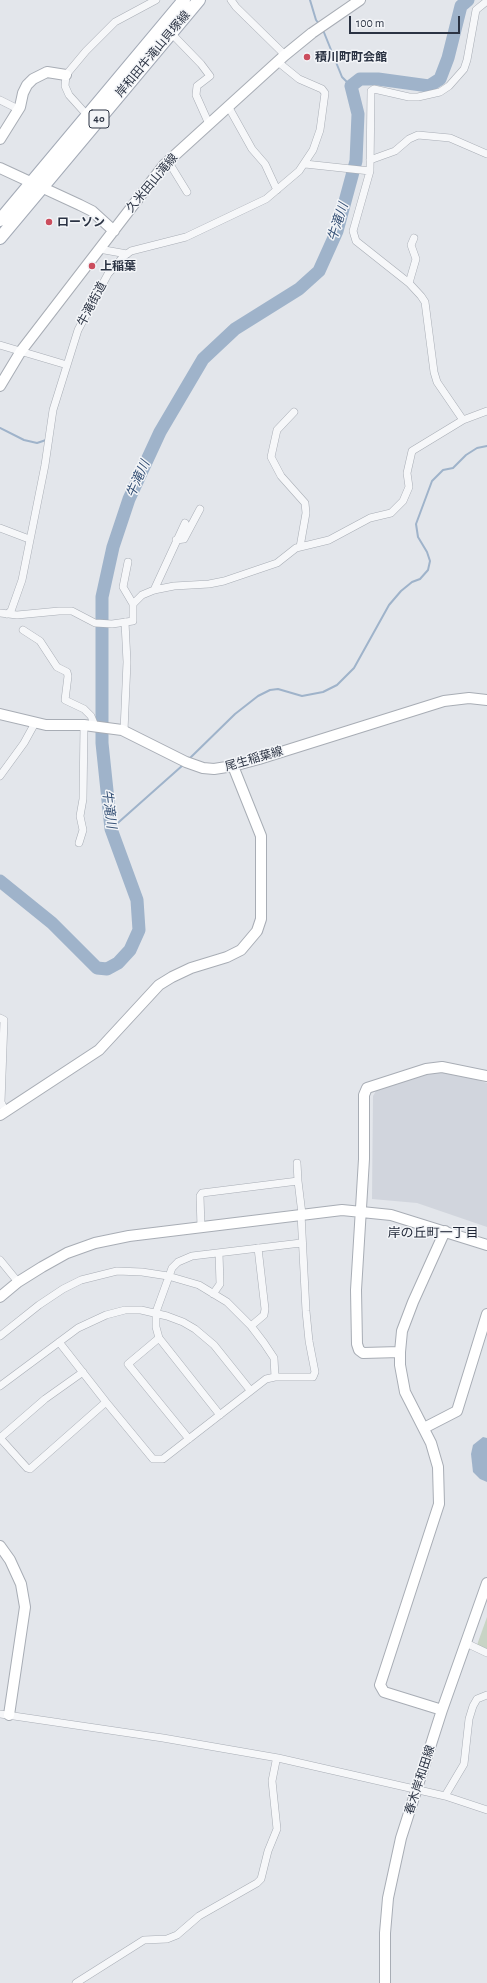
<!DOCTYPE html>
<html>
<head>
<meta charset="utf-8">
<style>
	body { margin:0 }
	#map { position:relative; width:487px; height:1983px; overflow:hidden; background:#e3e6eb; font-family:"Alegreya Sans",sans-serif }
	canvas { display:block }
	.scale { position:absolute; left:349px; top:16px; width:111px; height:18px; box-sizing:border-box; border:2px solid #2b3343; border-top:0; padding-left:5px; font-size:12px; line-height:14px; white-space:nowrap; color:#2b3343; -webkit-text-stroke:3px #f3f5f8; paint-order:stroke }
</style>
</head>
<body>
<div id="map">
<canvas width="487" height="1983"></canvas>
<div class="scale">100 m</div>
</div>
<script>
const ctx = document.querySelector('canvas').getContext('2d');
ctx.lineJoin = 'round';
function fill(path, color) { ctx.fillStyle = color; ctx.fill(path, 'evenodd'); }
const poly = rows => new Path2D(rows.map(r => 'M' + r).join(''));
function strokePath(path, color, width, dash) { ctx.strokeStyle = color; ctx.lineWidth = width; ctx.lineCap = dash ? 'butt' : 'round'; ctx.setLineDash(dash || []); ctx.stroke(path); }
function write(font, color, halo, rows, align = 'center') {
  ctx.font = font + ' "Alegreya Sans","Noto Sans JP",sans-serif'; ctx.lineWidth = 3; ctx.setLineDash([]); ctx.textBaseline = 'middle'; ctx.strokeStyle = halo; ctx.fillStyle = color; for (const [text, x, y, turn = 0] of rows) {
    ctx.save(); ctx.translate(x, y); ctx.rotate((+turn || 0) * Math.PI / 180); ctx.textAlign = isNaN(turn) ? turn : align; if (halo) ctx.strokeText(text, 0, 0); ctx.fillText(text, 0, 0); ctx.restore();
  }
}
fill(poly([
	[441,1072,463,1075,487,1083,487,1227,417,1203,372,1199,373,1096,376,1091,419,1076]
]), '#d1d5dd');
fill(poly([
	[487,1617,487,1649,477,1645]
]), '#c8d4c5');
fill(poly([
	[483,1437,487,1438,487,1482,480,1479,473,1472,471,1454,473,1445]
]), '#9fb3ca');
strokePath(poly([
	[310,0,316,20,320,25],
	[323,30,342,77,351,86],
	[0,428,24,440,37,443,46,440],
	[189,759,235,714,258,696,270,690,278,689,302,696,323,692,337,685,354,668,389,605,401,591,412,582,420,579,428,570,430,561,427,552,418,537,416,524,432,481,443,470,453,468,466,455,477,448,487,446],
	[111,829,183,765]
]), '#9fb3ca', 2);
strokePath(poly([
	[0,881,52,923,97,968,107,969,118,963,130,950,139,930,137,900,111,829,102,743,102,597,113,547,129,499,160,432,203,359,235,329,299,289,319,271,337,231,356,161,358,114,351,86,360,79,378,79,429,86,440,79,448,58,461,6,468,0]
]), '#9fb3ca', 13);
const street = poly([
	[231,0,236,7,285,55],
	[171,33,201,64,210,76,197,86,196,95,209,124],
	[0,100,18,109],
	[228,106,252,149,265,164,277,190],
	[87,115,69,95,65,86,66,75,86,51,115,22,156,0],
	[370,160,395,151,409,139,418,135,450,138,487,154],
	[168,161,187,192],
	[305,164,370,171],
	[99,249,127,254],
	[409,283,416,259,411,245,414,238],
	[0,345,67,365],
	[294,412,277,430,271,457,281,476,305,503,306,513,300,547],
	[463,420,437,382,434,372,425,302,421,296,409,283,356,241,353,231,370,171,371,91,374,89,409,97,418,97,440,92,449,86,464,69,467,60,476,10,487,1],
	[0,528,29,539],
	[176,540,184,539,200,509],
	[128,562,123,587,133,604],
	[154,590,185,523],
	[0,613,17,615,59,611,72,611,95,623,112,624,133,621,133,604,142,595,154,590,174,586,209,584,224,581,277,563,296,548,329,540,370,518,391,513,403,501,409,487,407,473,412,451,463,420,487,411],
	[7,614,11,611,22,580,45,465,53,410,78,330,108,274,123,257,131,251,186,237,266,199,299,171,313,150,320,130,325,93,322,89,299,79,278,62],
	[23,630,40,641,57,667,67,672,68,676,65,700,84,709,91,716,95,726],
	[124,731,127,662,125,622],
	[0,776,24,743,35,723],
	[79,843,83,830,80,816,83,799,84,725],
	[0,1018,4,1020,1,1102,5,1111],
	[297,1163,298,1181,302,1214],
	[201,1227,200,1196,202,1193,298,1181],
	[0,1260,18,1282],
	[213,1294,220,1284,219,1253],
	[251,1326,264,1315,265,1309,258,1248],
	[0,1336,39,1305,63,1289,81,1280,117,1271,142,1272,168,1276,199,1285,227,1302,251,1326,264,1343,274,1358,275,1377],
	[159,1338,128,1364,189,1439],
	[59,1342,106,1402,153,1459,163,1459,266,1379,275,1377,313,1377,315,1372,309,1341,306,1311,301,1214],
	[83,1372,45,1399,0,1438,27,1468,30,1469,106,1402],
	[0,1386,78,1328,106,1315,125,1310,141,1310,167,1316,183,1322,195,1329,214,1345,250,1390],
	[220,1415,159,1338,156,1327,156,1312,172,1268,178,1262,192,1256,301,1243],
	[466,1643,487,1653],
	[0,1714,163,1738,278,1758,445,1796,487,1810],
	[445,1796,464,1764,469,1719,473,1706,477,1699,487,1695],
	[76,1983,144,1940,167,1939,177,1935,199,1916,257,1883,261,1879,268,1851,277,1829,272,1781,276,1761]
]);
const secondary = poly([
	[0,139,20,107,23,93,27,85,33,79,47,72,66,75],
	[0,168,80,205,92,211,114,231],
	[0,386,21,351,164,165,285,55,312,33,360,0],
	[0,714,46,725,84,725,122,730,186,762,203,768,214,769,233,766,259,759,444,701,469,698,487,700],
	[0,1115,99,1050,159,985,172,977,191,968,227,957,241,950,257,931,261,919,261,836,233,766],
	[0,1297,18,1282,42,1267,67,1253,95,1243,129,1236,342,1210,391,1215,487,1245],
	[400,1352,363,1353,359,1350,357,1344,356,1290,364,1159,364,1095,367,1088,426,1069,442,1067,487,1076],
	[424,1428,457,1411,487,1314],
	[0,1546,10,1560,21,1584,25,1607,9,1715],
	[442,1710,384,1692,380,1685,439,1504,438,1467,431,1443,405,1392,400,1365,400,1352,402,1331,413,1302,445,1231],
	[385,1983,385,1933,388,1898,401,1838,442,1710,487,1583]
]);
const primary = poly([
	[0,220,184,0],
	[0,238,199,0]
]);
strokePath(street, '#a8adb5', 8);
strokePath(secondary, '#a8adb5', 12);
strokePath(primary, '#a3aab6', 14);
strokePath(street, '#f6f7f9', 7);
strokePath(secondary, '#fff', 10);
strokePath(primary, '#fff', 12);
for (const [x, y, r, color] of [
	[307,57,4,"#cb4d5d"],
	[49,222,4,"#cb4d5d"],
	[92,266,4,"#cb4d5d"]
]) { const dot = new Path2D(); dot.arc(x, y, r, 0, 2 * Math.PI); ctx.fillStyle = color; ctx.fill(dot); strokePath(dot, '#f3f5f8', 1.5); }
for (const [x, y, w] of [
	[99,119,20]
]) { const box = new Path2D(); box.roundRect(x - w / 2, y - 9, w, 18, 3); ctx.fillStyle = '#f3f5f8'; ctx.fill(box); strokePath(box, '#2b3343', 1); }
write('bold 11px', '#2b3343', null, [
	["40",99,119]
]);
write('12px', '#2b3343', '#f3f5f8', [
	["岸和田牛滝山貝塚線",153,54,-50],
	["久米田山滝線",152,183,-50],
	["牛滝街道",92,304,-62],
	["尾生稲葉線",254,759,-16],
	["春木岸和田線",420,1780,-72]
]);
write('bold 12px', '#2b3343', '#f3f5f8', [
	["積川町町会館",315,57],
	["ローソン",57,222],
	["上稲葉",100,266]
], 'left');
write('italic 13px', '#365176', '#f3f5f8', [
	["牛滝川",338,222,-72],
	["牛滝川",138,479,-66],
	["牛滝川",109,809,83]
]);
write('13px', '#1d2434', '#f3f5f8', [
	["岸の丘町一丁目",433,1233]
]);
</script>
</body>
</html>
